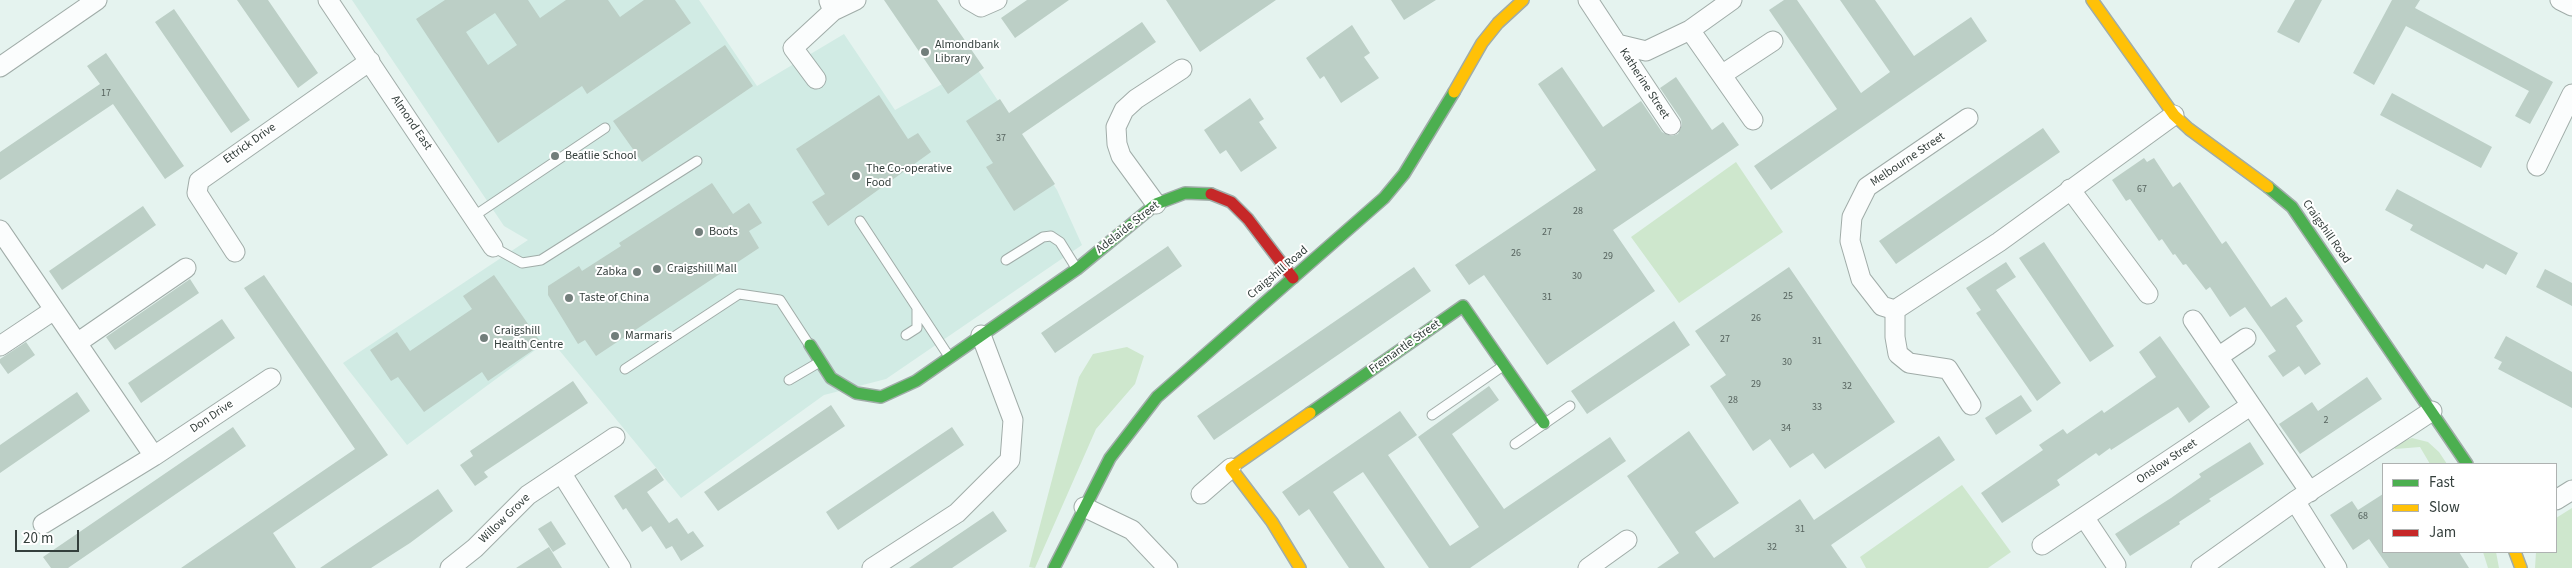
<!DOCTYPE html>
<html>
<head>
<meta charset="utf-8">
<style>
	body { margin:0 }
	#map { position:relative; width:2572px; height:568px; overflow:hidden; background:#e5f3ef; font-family:"Source Sans 3",sans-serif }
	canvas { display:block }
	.legend { position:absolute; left:2382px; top:463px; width:175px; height:90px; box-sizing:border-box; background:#fff; border:1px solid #aeb2b1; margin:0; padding:6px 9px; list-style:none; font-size:15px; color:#343f3c }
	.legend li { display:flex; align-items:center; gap:10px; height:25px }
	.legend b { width:25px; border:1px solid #aeb2b1 }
	.scale { position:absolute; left:15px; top:530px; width:64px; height:22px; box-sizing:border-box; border:2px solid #343f3c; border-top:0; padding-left:6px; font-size:15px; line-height:18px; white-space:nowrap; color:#343f3c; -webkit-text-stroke:4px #fff; paint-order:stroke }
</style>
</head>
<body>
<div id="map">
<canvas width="2572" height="568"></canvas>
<ul class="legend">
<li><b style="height:6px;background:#4caf50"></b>Fast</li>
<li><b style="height:6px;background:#ffc107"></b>Slow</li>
<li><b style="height:6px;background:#c62828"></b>Jam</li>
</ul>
<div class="scale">20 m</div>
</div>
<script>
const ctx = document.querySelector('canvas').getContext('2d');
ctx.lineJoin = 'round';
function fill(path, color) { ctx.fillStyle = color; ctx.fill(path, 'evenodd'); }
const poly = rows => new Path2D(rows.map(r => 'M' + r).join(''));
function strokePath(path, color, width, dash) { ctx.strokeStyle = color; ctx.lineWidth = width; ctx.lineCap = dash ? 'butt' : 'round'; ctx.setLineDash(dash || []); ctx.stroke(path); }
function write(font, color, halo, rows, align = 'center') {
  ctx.font = font + ' "Source Sans 3",sans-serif'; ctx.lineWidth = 4; ctx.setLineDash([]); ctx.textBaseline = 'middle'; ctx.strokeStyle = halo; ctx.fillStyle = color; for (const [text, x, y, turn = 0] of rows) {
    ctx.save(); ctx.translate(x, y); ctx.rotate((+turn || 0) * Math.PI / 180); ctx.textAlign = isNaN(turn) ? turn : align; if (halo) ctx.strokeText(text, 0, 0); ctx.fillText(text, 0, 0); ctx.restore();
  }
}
fill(poly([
	[352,0,699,0,757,86,844,34,895,110,975,66,1057,190,1082,245,886,379,824,395,681,498,550,339,407,445,343,363,528,240,504,226]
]), '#d1ebe4');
fill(poly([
	[1736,162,1783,232,1679,303,1631,237],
	[1127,347,1144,356,1135,384,1096,429,1035,568,1029,567,1079,377,1093,354],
	[2412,438,2428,442,2439,452,2447,464,2430,464,2420,447,2395,449,2393,445],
	[1962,485,2011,552,1988,568,1866,568,1860,557],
	[2572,508,2572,568,2535,568,2536,552,2556,552,2556,518],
	[2483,552,2496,552,2499,568,2488,568]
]), '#cee7cd');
fill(poly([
	[237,0,268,0,318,73,298,88],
	[445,0,528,0,540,18,566,0,608,0,620,17,644,0,675,0,691,23,587,94,582,86,498,143,416,19],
	[495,13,517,45,488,65,466,32],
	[884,0,937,0,984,68,948,94],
	[1027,0,1069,0,1015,38,1001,18],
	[1166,0,1276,0,1200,52],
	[1391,0,1436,0,1404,20],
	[1784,0,1797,0,1861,93,1890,72,1840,0,1875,0,1914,56,1971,17,1987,41,1771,190,1754,166,1837,109,1769,10],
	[2295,0,2322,0,2299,43,2277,32],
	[2392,0,2420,0,2415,8,2553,82,2530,124,2515,116,2529,91,2406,26,2374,85,2353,73],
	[174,9,250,120,231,133,155,22],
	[1142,22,1156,42,1022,134,1055,184,1014,211,986,167,993,163,966,121,1000,99,1009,113],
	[1352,25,1370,53,1364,57,1379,78,1341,103,1324,76,1320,79,1306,58],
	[725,45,753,86,642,162,613,121],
	[106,53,184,166,165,179,113,104,0,180,0,152,100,84,87,66],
	[1562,67,1603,127,1641,101,1662,132,1671,136,1678,134,1682,125,1681,119,1660,88,1676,77,1712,130,1723,122,1739,145,1613,230,1655,291,1547,365,1484,275,1469,285,1455,265,1596,170,1538,84],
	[2392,93,2492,147,2481,168,2380,115],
	[879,95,908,139,918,133,931,152,828,226,812,202,825,194,796,149],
	[1250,98,1264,119,1259,122,1277,148,1241,172,1226,150,1220,154,1204,130],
	[2043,128,2060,152,1896,264,1879,241],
	[2144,158,2147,162,2154,158,2173,187,2180,182,2222,244,2226,241,2271,307,2286,297,2303,321,2296,326,2321,364,2305,375,2299,366,2283,377,2268,356,2276,351,2245,307,2230,317,2210,287,2206,290,2186,264,2183,265,2175,254,2173,255,2162,239,2159,241,2130,199,2126,201,2112,180],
	[712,183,733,214,749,203,762,223,749,231,759,248,596,356,585,340,578,344,548,295,548,286,579,266,582,271,621,246,619,243],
	[2397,189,2518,253,2506,275,2486,264,2483,269,2410,230,2413,225,2385,210],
	[143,206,156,225,62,290,49,271],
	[2044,242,2114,346,2090,362,2019,258],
	[1168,246,1182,266,1055,353,1041,333],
	[2006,262,2016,277,1996,290,2061,383,2037,401,1976,313,1981,310,1966,288],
	[1414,267,1431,291,1214,440,1197,416],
	[1789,267,1895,422,1825,469,1813,453,1790,468,1770,439,1753,451,1710,386,1726,375,1695,331],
	[2545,269,2572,283,2572,306,2536,287],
	[264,275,388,455,273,533,296,568,181,568,355,449,244,288],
	[494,275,542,344,488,381,482,372,424,412,398,377,391,381,370,350,397,332,410,351,472,309,463,296],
	[190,279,199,293,115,350,106,337],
	[222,319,235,338,141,403,128,383],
	[1674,321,1690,345,1587,414,1571,391],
	[2160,336,2210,407,2189,423,2178,407,2111,450,2110,448,2099,456,2096,453,2057,480,2060,485,2002,523,1981,493,2043,450,2039,445,2063,429,2067,434,2102,410,2104,413,2156,377,2139,352],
	[2506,336,2572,372,2572,408,2498,369,2502,362,2494,358],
	[26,342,35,355,8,374,0,363,0,359],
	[2367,377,2382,399,2300,454,2279,424,2312,402,2318,411],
	[573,381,588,403,484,472,488,477,475,486,460,465,473,456,470,451],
	[1489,386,1499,400,1452,434,1504,509,1610,437,1626,461,1470,568,1429,568,1363,472,1333,492,1385,568,1349,568,1309,509,1299,516,1282,492,1400,411,1417,435,1388,455,1450,546,1479,527,1418,437],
	[77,392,90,411,0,473,0,445],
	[2021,395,2032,411,1996,435,1985,418],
	[831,405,845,426,718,511,704,492],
	[233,427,246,446,68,568,51,568,43,557],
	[952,427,964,445,838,530,826,512],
	[1689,431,1739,503,1695,532,1714,558,1800,499,1814,520,1939,436,1955,460,1831,545,1847,568,1657,568,1679,553,1627,476],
	[2250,442,2264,464,2209,499,2211,501,2179,522,2180,524,2130,556,2115,534,2171,498,2201,477,2199,474],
	[656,468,664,480,647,492,669,523,677,518,688,534,693,531,704,546,681,561,672,546,666,549,651,526,642,532,626,508,623,510,614,496],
	[438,489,453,511,410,543,371,568,320,568],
	[2383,494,2383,552,2459,552,2469,568,2389,568,2369,539,2353,550,2330,515,2352,501,2358,510],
	[993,511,1007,531,952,568,909,568],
	[551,521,566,544,553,552,538,529],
	[549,547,562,568,516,568]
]), '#bccfc6');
const lane = poly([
	[474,216,605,128],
	[860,221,948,355],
	[493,247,522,263,541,260,697,161],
	[1006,260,1043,237,1051,236,1060,242,1075,266],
	[906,335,917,328,917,308],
	[625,369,739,294,780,300,808,343],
	[789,380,818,363],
	[1432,415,1503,366],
	[1515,444,1570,406]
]);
const street = poly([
	[328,0,493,247],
	[969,0,981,7,997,0],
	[1588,0,1617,44,1646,51,1690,30,1732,0],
	[2560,0,2572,6],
	[829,1,833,11,856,0],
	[1690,30,1753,120],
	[1617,44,1671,125],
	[0,67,97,0],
	[1723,74,1773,41],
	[816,79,793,48,833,11],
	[1968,118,1867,187,1852,217,1850,241,1861,279,1882,306,1895,310,1895,337,1898,354,1909,363,1948,369,1971,405],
	[2537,166,2572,94],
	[2070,189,2148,294],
	[1156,204,1121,156,1117,144,1116,127,1124,110,1136,99,1182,69],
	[0,230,154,456],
	[235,252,197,193,199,181,370,61],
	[1895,310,1999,242,2174,115],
	[2193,320,2310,492],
	[77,343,186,268],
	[0,346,54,310],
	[2218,357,2246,338],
	[562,474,621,568],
	[1201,494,1231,468],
	[2556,500,2572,490],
	[2295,501,2337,568],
	[1084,507,1132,530,1168,568],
	[2084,517,2116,565],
	[43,524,154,456,271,378],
	[2042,545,2250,406],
	[450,568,475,548,528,495,615,437],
	[872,568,957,513,1010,460,1013,420,981,335],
	[1588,568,1627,540],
	[2201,568,2295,501,2432,411]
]);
const fast = poly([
	[2268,187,2292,207,2467,464],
	[810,345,831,378,856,393,881,397,916,381,1077,269,1156,204,1185,193,1211,194],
	[1310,413,1463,306,1544,423],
	[1054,568,1110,458,1157,397,1384,198,1404,174,1454,92]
]);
const slow = poly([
	[2092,0,2174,115,2189,129,2268,187],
	[1454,92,1482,43,1498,23,1523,0],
	[2515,552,2521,568],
	[1300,568,1272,522,1231,468,1310,413]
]);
const jam = poly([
	[1211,194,1231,202,1248,219,1293,278]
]);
strokePath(lane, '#a0aca8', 11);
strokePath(street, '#a0aca8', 21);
strokePath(fast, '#a0aca8', 14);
strokePath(slow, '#a0aca8', 14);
strokePath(jam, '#a0aca8', 14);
strokePath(lane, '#fbfdfd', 9);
strokePath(street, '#fbfdfd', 19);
strokePath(fast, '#4caf50', 11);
strokePath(slow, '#ffc107', 11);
strokePath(jam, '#c62828', 11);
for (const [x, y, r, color] of [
	[925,52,5,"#727e7b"],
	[555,156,5,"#727e7b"],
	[856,176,5,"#727e7b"],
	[699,232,5,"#727e7b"],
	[657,269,5,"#727e7b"],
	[637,272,5,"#727e7b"],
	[569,298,5,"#727e7b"],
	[615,336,5,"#727e7b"],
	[484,338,5,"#727e7b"]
]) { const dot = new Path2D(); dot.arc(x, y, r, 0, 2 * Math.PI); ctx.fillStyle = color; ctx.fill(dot); strokePath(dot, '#fff', 2); }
write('10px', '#56635e', null, [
	["17",106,94],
	["37",1001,139],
	["67",2142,190],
	["28",1578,212],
	["27",1547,233],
	["26",1516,254],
	["29",1608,257],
	["30",1577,277],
	["25",1788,297],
	["31",1547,298],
	["26",1756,319],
	["27",1725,340],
	["31",1817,342],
	["30",1787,363],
	["29",1756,385],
	["32",1847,387],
	["28",1733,401],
	["33",1817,408],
	["2",2326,421],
	["34",1786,429],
	["68",2363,517],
	["31",1800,530],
	["32",1772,548]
]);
write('12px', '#343f3c', '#fff', [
	["Almondbank",935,45],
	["Library",935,59],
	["Beatlie School",565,156],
	["The Co-operative",866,169],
	["Food",866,183],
	["Boots",709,232],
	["Craigshill Mall",667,269],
	["Zabka",627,272,"right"],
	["Taste of China",579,298],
	["Craigshill",494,331],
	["Health Centre",494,345],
	["Marmaris",625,336]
], 'left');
write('12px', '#343f3c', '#fff', [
	["Katherine Street",1644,84,57],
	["Almond East",411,123,56],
	["Ettrick Drive",250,144,-35],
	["Melbourne Street",1908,160,-34],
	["Adelaide Street",1128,228,-38],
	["Craigshill Road",2326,232,55],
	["Craigshill Road",1278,273,-40],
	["Fremantle Street",1405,347,-35],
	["Don Drive",212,417,-34],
	["Onslow Street",2167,462,-34],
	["Willow Grove",505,519,-44]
]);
</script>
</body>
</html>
